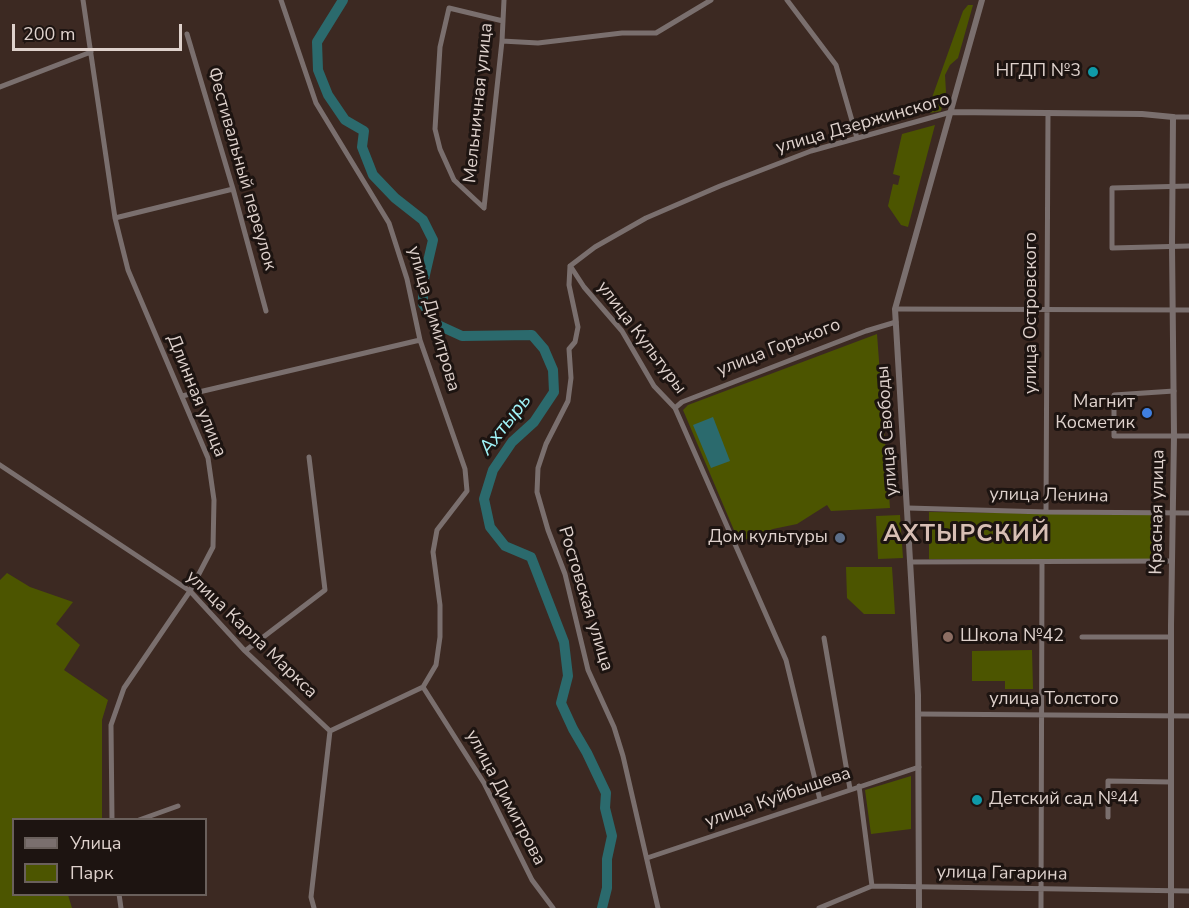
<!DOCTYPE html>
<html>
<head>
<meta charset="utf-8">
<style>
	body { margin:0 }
	#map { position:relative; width:1189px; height:908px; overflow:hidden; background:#3c2922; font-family:"Nunito Sans",sans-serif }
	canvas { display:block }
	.legend { position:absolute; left:12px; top:818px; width:195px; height:78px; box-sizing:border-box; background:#1d1411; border:2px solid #6a605c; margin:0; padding:8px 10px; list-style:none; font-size:18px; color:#ded1cc }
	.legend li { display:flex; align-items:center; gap:12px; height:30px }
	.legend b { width:30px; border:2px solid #6a605c }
	.scale { position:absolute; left:12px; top:24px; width:170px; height:27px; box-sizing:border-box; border:3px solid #ded1cc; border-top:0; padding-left:8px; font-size:18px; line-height:21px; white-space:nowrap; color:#ded1cc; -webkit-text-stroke:4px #1d1411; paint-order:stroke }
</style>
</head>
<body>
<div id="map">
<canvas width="1189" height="908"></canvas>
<ul class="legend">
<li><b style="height:8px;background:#7a6f6e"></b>Улица</li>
<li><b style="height:16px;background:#4c5500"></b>Парк</li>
</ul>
<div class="scale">200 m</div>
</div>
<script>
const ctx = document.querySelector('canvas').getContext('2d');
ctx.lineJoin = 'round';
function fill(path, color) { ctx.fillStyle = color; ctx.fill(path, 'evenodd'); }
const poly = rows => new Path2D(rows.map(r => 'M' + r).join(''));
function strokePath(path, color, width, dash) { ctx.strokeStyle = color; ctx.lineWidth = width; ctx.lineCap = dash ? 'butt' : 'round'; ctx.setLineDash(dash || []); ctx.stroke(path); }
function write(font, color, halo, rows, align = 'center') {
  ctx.font = font + ' "Nunito Sans",sans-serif'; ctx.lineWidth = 6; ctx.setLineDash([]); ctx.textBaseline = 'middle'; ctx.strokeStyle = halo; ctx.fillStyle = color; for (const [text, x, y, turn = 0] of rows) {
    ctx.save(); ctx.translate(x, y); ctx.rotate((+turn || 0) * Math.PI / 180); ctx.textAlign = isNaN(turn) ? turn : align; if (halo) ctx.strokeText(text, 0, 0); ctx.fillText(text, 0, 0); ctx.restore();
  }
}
fill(poly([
	[968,5,973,5,958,58,950,65,945,75,946,92,941,111,930,113,929,106,963,11],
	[935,125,908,227,901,225,888,206,893,184,898,185,900,176,893,174,902,134],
	[877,334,890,508,831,511,827,505,797,524,773,529,739,542,683,410,688,405],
	[929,512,1163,515,1163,559,929,559],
	[900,515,903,558,878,559,876,516],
	[846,567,892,567,895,614,864,614,847,598],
	[7,573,30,587,73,602,56,624,80,645,64,670,108,700,102,720,102,819,14,820,14,894,68,895,72,908,0,908,0,580],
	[1032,650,1033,689,1005,689,1005,681,972,681,972,651],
	[911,776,911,829,871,834,865,790]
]), '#4c5500');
fill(poly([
	[713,417,730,461,711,468,693,425]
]), '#2b6a6d');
strokePath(poly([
	[343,0,317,42,318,70,328,95,345,120,364,131,362,147,373,175,395,198,423,220,433,240,423,283,423,304,438,325,462,336,532,335,544,349,553,370,554,392,534,422,512,442,493,470,484,499,490,527,505,546,531,557,564,642,568,676,561,703,573,729,587,753,606,793,605,808,612,836,607,859,607,888,602,908]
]), '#2b6a6d', 10);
strokePath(poly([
	[83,0,115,218,128,270,208,458,214,500,213,547,190,591,124,688,111,725,112,820],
	[281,0,316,103,389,223,407,279,420,340,465,469,467,491,437,530,433,552,440,605,440,637,436,665,423,687,484,783,532,880,553,908],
	[787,0,836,65,857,138],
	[187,34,233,189,266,311],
	[502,41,538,43,622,33,656,33,711,0],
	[0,87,91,52],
	[1173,117,1189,117],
	[1189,186,1112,188,1112,248,1189,246],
	[484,208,454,180,440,149,435,129,440,47,449,8,503,21],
	[484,208,502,41,504,0],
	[115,218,233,189],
	[570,266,569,285,578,327,575,342,569,349,571,378,568,401,546,444,538,468,537,492,548,530,565,574,588,670,614,727,623,756,658,908],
	[570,266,595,247,646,218,720,186,811,151,951,112],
	[571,267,584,287,622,331,654,386,675,408,786,660,820,800],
	[895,309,1189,310],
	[1174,391,1114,395,1114,436,1189,436],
	[182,396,420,340],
	[675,408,682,402,866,331,896,322],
	[0,465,190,591,245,651,330,731,311,897,314,908],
	[908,508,1046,512,1189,513],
	[1046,512,1048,113],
	[911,562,1172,561],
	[1082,637,1171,637],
	[824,638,850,789],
	[245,651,325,590,309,457],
	[919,714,1189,716],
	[330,731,423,687],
	[859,786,872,886],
	[1108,817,1108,781,1171,782],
	[139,820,178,806],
	[647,858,919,767],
	[119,894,121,908],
	[819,908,872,886,1189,891],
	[1041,908,1042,562]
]), '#7a6f6e', 5);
strokePath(poly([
	[951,112,1142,114,1173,117,1172,246,1174,435,1171,625,1171,908],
	[919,908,918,695,895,309,982,0]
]), '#7a6f6e', 6);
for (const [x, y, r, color] of [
	[1093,72,6,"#0f9aa8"],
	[1147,413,6,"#3f7fe0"],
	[840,538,6,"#5c6f8a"],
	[948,637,6,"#8d6e63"],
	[977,800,6,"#0f9aa8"]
]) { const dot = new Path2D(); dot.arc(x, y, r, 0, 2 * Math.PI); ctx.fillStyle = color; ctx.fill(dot); strokePath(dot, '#1d1411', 2); }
write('18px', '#ded1cc', '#1d1411', [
	["НГДП №3",1081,72],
	["Магнит",1135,403],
	["Косметик",1135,424],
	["Дом культуры",828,538],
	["Школа №42",960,637,"left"],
	["Детский сад №44",989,800,"left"]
], 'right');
write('18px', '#ded1cc', '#1d1411', [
	["Мельничная улица",479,103,-84],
	["улица Дзержинского",863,124,-16],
	["Фестивальный переулок",241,169,74],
	["улица Островского",1032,313,-90],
	["улица Димитрова",433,319,74],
	["улица Культуры",641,338,53],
	["улица Горького",779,348,-21],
	["Длинная улица",196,396,68],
	["улица Свободы",888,431,-94],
	["улица Ленина",1049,496,1],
	["Красная улица",1158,512,-89],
	["Ростовская улица",585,599,73],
	["улица Карла Маркса",251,635,44],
	["улица Толстого",1054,700],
	["улица Димитрова",505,798,62],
	["улица Куйбышева",778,798,-19],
	["улица Гагарина",1002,874,1]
]);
write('italic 20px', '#a0f4f9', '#1d1411', [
	["Ахтырь",506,425,-52]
]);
ctx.letterSpacing = '1.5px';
write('bold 24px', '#d7beb4', '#1d1411', [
	["АХТЫРСКИЙ",967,535]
]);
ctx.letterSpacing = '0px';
</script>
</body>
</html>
